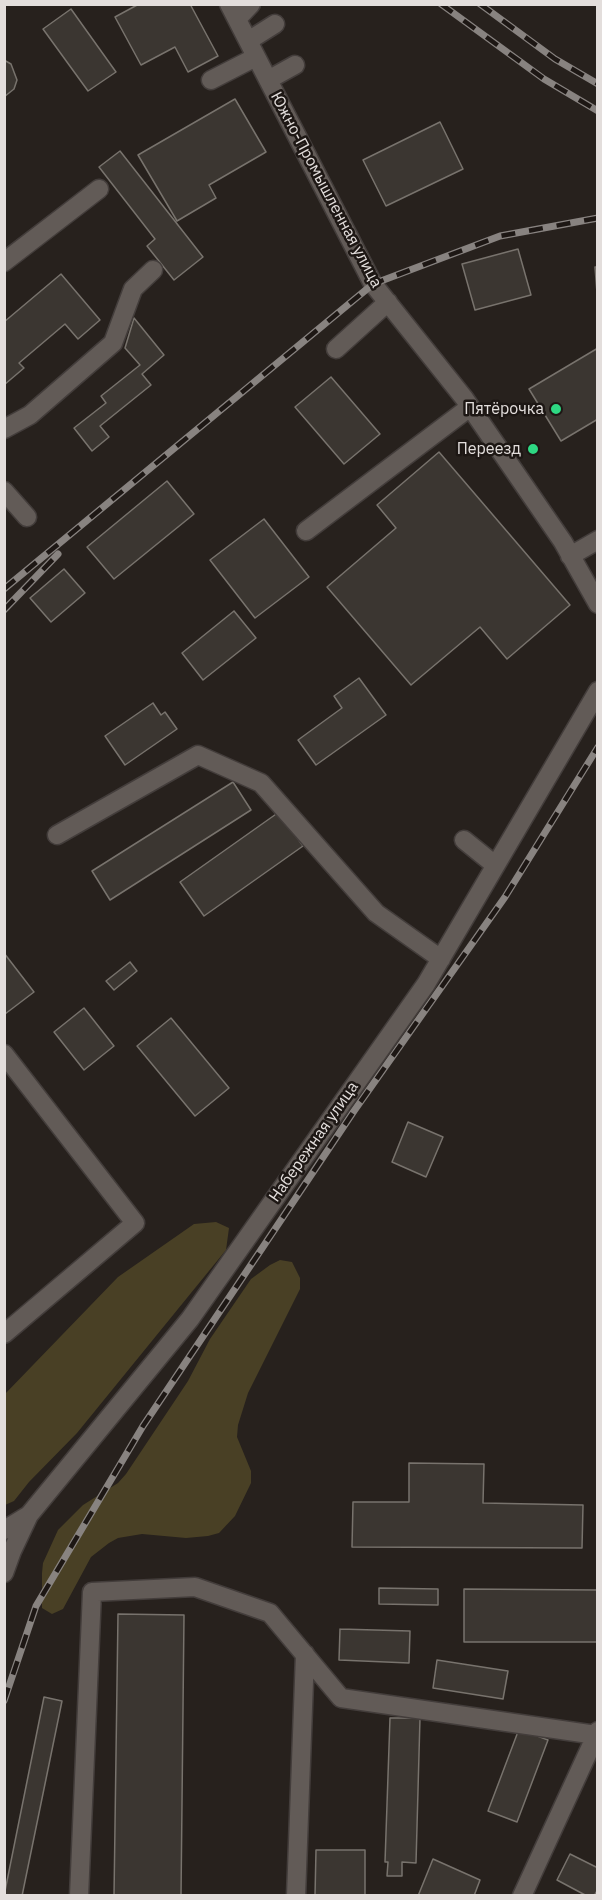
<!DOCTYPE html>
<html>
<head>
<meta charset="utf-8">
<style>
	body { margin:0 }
	#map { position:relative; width:602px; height:1900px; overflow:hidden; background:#27211d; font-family:"IBM Plex Sans",sans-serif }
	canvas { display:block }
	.frame { position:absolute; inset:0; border:6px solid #e3dedc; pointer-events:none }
</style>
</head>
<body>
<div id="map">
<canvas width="602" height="1900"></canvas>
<div class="frame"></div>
</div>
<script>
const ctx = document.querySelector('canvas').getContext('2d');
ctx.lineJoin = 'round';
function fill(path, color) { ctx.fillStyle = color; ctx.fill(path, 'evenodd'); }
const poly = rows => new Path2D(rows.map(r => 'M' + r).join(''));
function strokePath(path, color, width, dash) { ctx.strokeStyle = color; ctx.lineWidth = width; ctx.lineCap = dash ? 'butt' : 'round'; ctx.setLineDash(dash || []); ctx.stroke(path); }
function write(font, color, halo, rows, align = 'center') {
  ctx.font = font + ' "IBM Plex Sans",sans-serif'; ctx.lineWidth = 5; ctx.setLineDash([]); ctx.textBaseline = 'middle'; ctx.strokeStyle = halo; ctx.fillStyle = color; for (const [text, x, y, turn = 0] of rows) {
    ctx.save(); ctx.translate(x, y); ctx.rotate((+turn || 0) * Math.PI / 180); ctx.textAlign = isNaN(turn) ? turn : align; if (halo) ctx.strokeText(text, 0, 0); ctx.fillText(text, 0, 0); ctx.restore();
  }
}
fill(poly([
	[216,1222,229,1228,226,1250,77,1433,29,1482,14,1501,5,1505,5,1394,118,1277,194,1224],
	[280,1260,292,1262,300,1278,300,1289,248,1393,238,1425,237,1437,251,1471,251,1483,235,1516,219,1533,208,1536,186,1538,142,1534,118,1538,109,1543,91,1557,63,1609,52,1614,42,1608,42,1573,43,1563,58,1530,83,1505,118,1483,126,1474,188,1381,210,1339,251,1279,270,1265]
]), '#494025');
const building = poly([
	[139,4,190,4,218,56,188,72,175,47,141,65,115,17,139,4],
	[71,9,116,72,88,91,43,29,71,9],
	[4,60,11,64,17,80,14,89,4,97,4,60],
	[235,99,266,152,209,185,216,198,177,221,138,155,235,99],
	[440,122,463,169,386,206,363,160,440,122],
	[120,151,203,257,174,280,147,246,155,239,99,167,120,151],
	[518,249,531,295,475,310,462,264,518,249],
	[595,267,598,267,598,293,597,293,595,267],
	[61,274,100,320,78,339,65,324,19,363,24,368,4,385,4,322,61,274],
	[134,318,164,355,142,374,151,385,100,426,109,437,92,451,74,428,106,403,101,396,140,365,125,348,134,318],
	[598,348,598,419,561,441,529,389,598,348],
	[331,377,380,434,344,464,295,407,331,377],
	[439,452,570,605,507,659,480,627,411,685,327,587,396,528,377,505,439,452],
	[167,481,194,514,114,579,87,547,167,481],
	[264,519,309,577,255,618,210,560,264,519],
	[64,569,85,593,51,622,30,598,64,569],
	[234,611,256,638,203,680,182,653,234,611],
	[359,678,386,715,316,765,298,740,342,708,334,696,359,678],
	[153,703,161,715,165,712,177,729,125,765,105,736,153,703],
	[233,782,251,810,110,900,92,871,233,782],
	[279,812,303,846,204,916,180,882,279,812],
	[4,953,34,992,5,1014,4,1014,4,953],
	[130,962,137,971,114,990,106,981,130,962],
	[84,1008,114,1046,84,1070,54,1032,84,1008],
	[171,1018,229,1088,195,1116,137,1046,171,1018],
	[408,1122,443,1137,426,1177,392,1162,408,1122],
	[409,1463,484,1464,483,1503,583,1505,582,1548,352,1547,353,1502,409,1502,409,1463],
	[379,1588,438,1589,438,1605,379,1604,379,1588],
	[464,1589,598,1590,598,1642,464,1642,464,1589],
	[118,1614,184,1615,181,1896,114,1896,118,1614],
	[340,1629,410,1631,409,1663,339,1660,340,1629],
	[437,1660,508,1671,503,1699,433,1688,437,1660],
	[44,1697,62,1701,22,1896,4,1896,44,1697],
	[390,1718,420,1718,416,1863,402,1862,402,1876,387,1876,388,1862,385,1862,390,1718],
	[519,1729,548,1740,517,1822,488,1811,519,1729],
	[316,1850,365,1850,365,1896,315,1896,316,1850],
	[570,1854,598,1868,598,1889,594,1896,587,1896,557,1880,570,1854],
	[433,1859,480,1880,474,1896,418,1896,433,1859]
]);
fill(building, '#3b3631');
strokePath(building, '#78736d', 1.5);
const minor = poly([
	[229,4,373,284,464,398,563,542,598,604],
	[237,19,251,4],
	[248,41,275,24],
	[211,80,256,57],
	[268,80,295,65],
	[4,262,99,189],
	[336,349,388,302],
	[4,429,30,415,113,343,133,289,153,270],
	[4,491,27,517],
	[306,531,470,407],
	[570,556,598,540],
	[57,835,198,755,261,783,376,913,441,959],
	[464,840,495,865],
	[4,1054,135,1223,4,1334],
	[4,1530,29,1515],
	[4,1573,12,1551,29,1515,190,1319,426,984,598,691],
	[79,1896,92,1592,195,1587,270,1613,341,1698,596,1735],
	[296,1896,305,1654],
	[522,1896,598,1731]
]);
strokePath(minor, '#433d3b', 21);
strokePath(minor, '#625b57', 18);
const rail = poly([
	[441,4,544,79,598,111],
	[480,4,555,59,598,84],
	[4,589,373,284,500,236,598,218],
	[4,610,58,554],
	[4,1701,36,1606,143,1426,354,1111,505,897,598,747]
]);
strokePath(rail, '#888380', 7);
strokePath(rail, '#1d1714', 4.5, [14]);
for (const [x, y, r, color] of [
	[556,409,6,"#2ed883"],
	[533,449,6,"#2ed883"]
]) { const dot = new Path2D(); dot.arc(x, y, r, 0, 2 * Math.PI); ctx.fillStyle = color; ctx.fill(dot); strokePath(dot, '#1d1714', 2); }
write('16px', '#e3dedc', '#1d1714', [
	["Южно-Промышленная улица",326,190,62],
	["Набережная улица",314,1142,-55]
]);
write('16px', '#e3dedc', '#1d1714', [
	["Пятёрочка",544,409],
	["Переезд",521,449]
], 'right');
</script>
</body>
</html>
